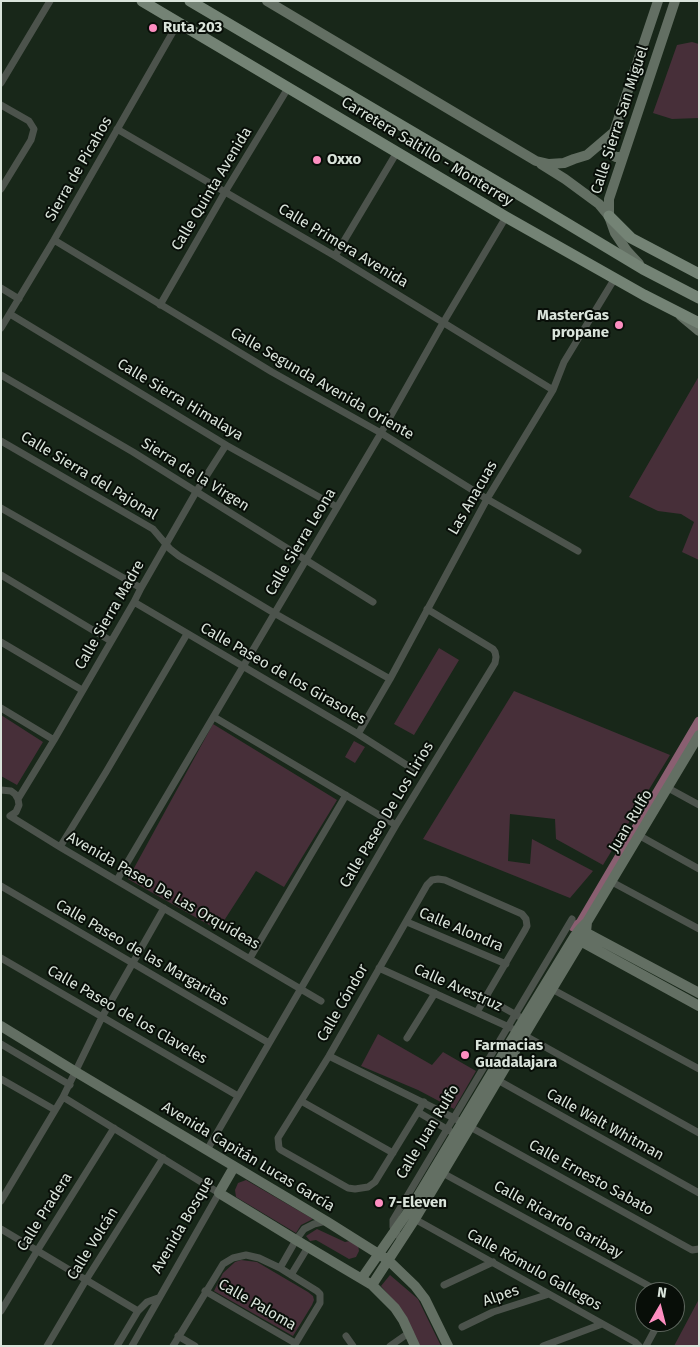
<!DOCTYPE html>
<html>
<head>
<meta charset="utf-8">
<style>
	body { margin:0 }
	#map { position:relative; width:700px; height:1347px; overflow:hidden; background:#182719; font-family:"Fira Sans",sans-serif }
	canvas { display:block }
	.frame { position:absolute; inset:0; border:2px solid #dae4db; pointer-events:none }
	.north { position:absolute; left:635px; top:1282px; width:50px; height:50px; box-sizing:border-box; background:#080e08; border:1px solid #5c645c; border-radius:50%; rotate:8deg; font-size:14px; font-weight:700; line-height:20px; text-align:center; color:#dae4db }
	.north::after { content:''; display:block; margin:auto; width:18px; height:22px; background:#fd8ec0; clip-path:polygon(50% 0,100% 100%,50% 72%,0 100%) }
</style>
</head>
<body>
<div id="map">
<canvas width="700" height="1347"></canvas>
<div class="frame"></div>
<div class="north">N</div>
</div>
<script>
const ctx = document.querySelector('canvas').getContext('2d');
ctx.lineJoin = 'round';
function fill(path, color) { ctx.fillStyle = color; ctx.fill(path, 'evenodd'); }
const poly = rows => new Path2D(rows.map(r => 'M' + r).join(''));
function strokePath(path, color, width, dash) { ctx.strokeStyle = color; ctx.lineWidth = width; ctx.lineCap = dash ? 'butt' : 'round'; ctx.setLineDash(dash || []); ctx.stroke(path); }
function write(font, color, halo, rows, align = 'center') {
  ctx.font = font + ' "Fira Sans",sans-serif'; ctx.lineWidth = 4; ctx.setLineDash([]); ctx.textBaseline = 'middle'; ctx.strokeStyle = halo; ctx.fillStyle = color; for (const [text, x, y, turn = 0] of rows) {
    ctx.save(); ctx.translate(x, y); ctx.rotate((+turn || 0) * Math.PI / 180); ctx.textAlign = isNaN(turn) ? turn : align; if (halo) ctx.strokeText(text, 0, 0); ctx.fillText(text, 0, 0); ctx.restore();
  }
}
fill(poly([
	[692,42,699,44,699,118,672,119,653,113,677,45],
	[699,376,699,560,682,552,694,522,681,514,658,511,629,497],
	[439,648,459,660,414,735,394,724],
	[514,691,670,755,603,865,556,839,555,819,510,814,508,861,530,864,532,839,593,871,570,898,423,839],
	[1,715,43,742,17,785,1,776],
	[213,724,337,800,284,887,256,871,218,930,128,879],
	[354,741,365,747,355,763,345,757],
	[378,1034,432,1065,443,1052,476,1071,454,1109,418,1090,361,1066],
	[246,1180,313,1219,301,1225,296,1233,236,1197,235,1190,238,1183],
	[317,1229,345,1242,350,1241,358,1245,359,1251,356,1257,349,1259,316,1240,310,1241,306,1236],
	[241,1260,257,1262,308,1292,313,1296,314,1300,312,1305,293,1336,214,1291,223,1273,235,1262],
	[390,1275,418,1299,441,1346,419,1346,404,1313,381,1286],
	[699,1299,699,1346,674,1346]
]), '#472f39');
strokePath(poly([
	[573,927,580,923,699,721]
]), '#8a5f71', 9);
strokePath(poly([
	[1,83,50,1],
	[1,105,29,121,34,129,31,140,1,189],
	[117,129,335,256,553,390],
	[54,240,272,372,381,433,487,499,578,551],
	[335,256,397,152],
	[1,288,19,299],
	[160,305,225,192,288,88],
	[10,314,226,445,337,507],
	[1,328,54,240,178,23],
	[1,375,133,452,373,602],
	[1,441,153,529,170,549,179,556,274,613,390,679],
	[1,508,141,588],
	[1,575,111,641],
	[134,602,358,734,416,771],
	[1,642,82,690],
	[1,708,54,740],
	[214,717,396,825],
	[358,734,390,679,487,499,553,390,564,362,615,278],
	[668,788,699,805],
	[1,790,11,791,15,794,18,799,19,805,16,812,10,816],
	[18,799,54,740,134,602,141,588,196,492,226,445],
	[10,816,60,847,321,1001],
	[640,836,699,869],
	[60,847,106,772,187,634],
	[117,880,381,433,443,323,506,217],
	[612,882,699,929],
	[1,886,269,1043],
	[407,922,506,964],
	[1,958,238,1096],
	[250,958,346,795],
	[379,968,511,1028],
	[550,988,699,1069],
	[486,998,520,1017],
	[522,1034,699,1133],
	[407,1038,435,993],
	[1,1044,70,1085],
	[329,1056,454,1118,692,1250,699,1249],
	[494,1078,699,1193],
	[1,1079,55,1110],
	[63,1097,219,1193,132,1346],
	[301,1101,393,1153],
	[424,1102,375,1182,368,1187,355,1189,348,1188,281,1150,279,1148,278,1138,329,1056,427,885,432,880,438,879,445,880,522,914,526,919,527,926,525,930,477,1012],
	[418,1112,450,1131],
	[207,1150,396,825,495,663,496,657,495,652,493,649,427,609],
	[439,1171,660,1292],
	[1,1201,63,1097,102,1017,164,908],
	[411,1217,635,1342,639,1346],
	[1,1229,138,1311],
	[402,1239,395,1232,393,1227,393,1220,572,919],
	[280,1268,296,1240,304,1229,314,1224,326,1221],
	[291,1275,308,1247],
	[444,1285,493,1262],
	[205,1291,295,1343],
	[1,1311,37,1251,114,1128],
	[462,1327,493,1312,549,1294],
	[178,1336,195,1346],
	[346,1336,353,1346],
	[47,1346,86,1280,163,1158],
	[117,1346,138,1311,147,1302,158,1298],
	[173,1346,223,1264,233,1258,246,1255,259,1258,280,1268,317,1291,320,1294,320,1303,294,1346],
	[390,1346,410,1332],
	[543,1346,602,1324],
	[646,1346,659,1322]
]), '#4c534c', 7);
strokePath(poly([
	[267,1,536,161,549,164,564,163,574,159,587,155,614,132],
	[623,157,616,157,612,155,609,147,658,1],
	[541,164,565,179,599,204,609,216],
	[639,264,627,251,615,233,609,216,609,199,675,1],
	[681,316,699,331],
	[581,930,699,993],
	[575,938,699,1006],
	[1,1026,76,1072,326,1221,388,1260,415,1286,425,1299,448,1346],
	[234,1167,219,1193,296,1240,372,1285,395,1308,403,1320,415,1346],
	[362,1278,412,1206,524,1019,574,937,580,929,587,922,699,735],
	[372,1285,415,1219,470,1127,531,1024,581,941,586,932,587,922]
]), '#636f63', 10);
strokePath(poly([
	[142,1,506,217,644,295,699,323],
	[190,1,528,200,643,269,699,298],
	[609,216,631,238,699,274]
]), '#748375', 11);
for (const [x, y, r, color] of [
	[153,28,5,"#fd8ec0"],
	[317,160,5,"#fd8ec0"],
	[619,325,5,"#fd8ec0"],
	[465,1055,5,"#fd8ec0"],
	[379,1203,5,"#fd8ec0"]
]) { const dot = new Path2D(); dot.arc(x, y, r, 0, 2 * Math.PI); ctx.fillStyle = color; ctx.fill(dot); strokePath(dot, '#080e08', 2); }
write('bold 15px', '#dae4db', '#080e08', [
	["Ruta 203",163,28],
	["Oxxo",327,160],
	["MasterGas",609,316,"right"],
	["propane",609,333,"right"],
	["Farmacias",475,1046],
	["Guadalajara",475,1063],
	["7-Eleven",389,1203]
], 'left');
write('15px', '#dae4db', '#080e08', [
	["Calle Sierra San Miguel",620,120,-72],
	["Carretera Saltillo - Monterrey",427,152,31],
	["Sierra de Picahos",79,169,-60],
	["Calle Quinta Avenida",212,189,-59],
	["Calle Primera Avenida",343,246,31],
	["Calle Segunda Avenida Oriente",322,384,30],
	["Calle Sierra Himalaya",180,400,31],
	["Sierra de la Virgen",195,475,32],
	["Calle Sierra del Pajonal",89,476,31],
	["Las Anacuas",473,498,-60],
	["Calle Sierra Leona",301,542,-59],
	["Calle Sierra Madre",110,615,-60],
	["Calle Paseo de los Girasoles",283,674,30],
	["Calle Paseo De Los Lirios",387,815,-59],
	["Juan Rulfo",631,821,-59],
	["Avenida Paseo De Las Orquídeas",163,891,30],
	["Calle Alondra",461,930,23],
	["Calle Paseo de las Margaritas",142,953,30],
	["Calle Avestruz",458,988,24],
	["Calle Cóndor",343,1003,-60],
	["Calle Paseo de los Claveles",127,1015,30],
	["Calle Walt Whitman",605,1125,29],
	["Calle Juan Rulfo",428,1132,-59],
	["Avenida Capitán Lucas García",248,1157,31],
	["Calle Ernesto Sabato",591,1178,29],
	["Calle Pradera",45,1212,-58],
	["Calle Ricardo Garibay",558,1220,29],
	["Avenida Bosque",183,1225,-60],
	["Calle Volcán",93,1244,-58],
	["Calle Rómulo Gallegos",534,1270,29],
	["Alpes",501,1296,-19],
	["Calle Paloma",257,1305,30]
]);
</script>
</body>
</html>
